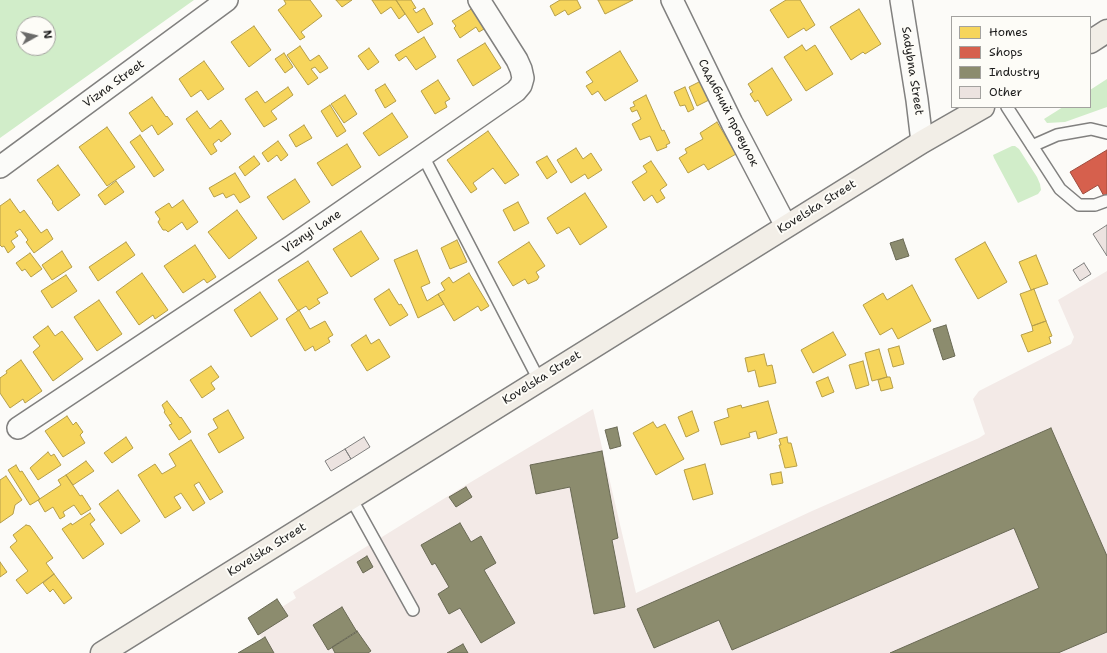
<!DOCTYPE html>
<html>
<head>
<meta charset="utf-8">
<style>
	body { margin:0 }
	#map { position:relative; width:1107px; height:653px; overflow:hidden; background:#fcfbf8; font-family:"Shantell Sans",sans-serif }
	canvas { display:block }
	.legend { position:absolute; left:951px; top:16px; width:140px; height:92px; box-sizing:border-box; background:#fdfcf7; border:1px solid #a3a29f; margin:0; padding:5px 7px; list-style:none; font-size:12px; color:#1c1c1c }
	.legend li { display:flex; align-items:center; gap:8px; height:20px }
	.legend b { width:20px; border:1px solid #a3a29f }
	.north { position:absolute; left:16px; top:16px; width:40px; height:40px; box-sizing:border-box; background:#fdfcf7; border:1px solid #a3a29f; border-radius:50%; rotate:82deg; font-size:11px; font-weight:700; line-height:16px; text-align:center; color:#1c1c1c }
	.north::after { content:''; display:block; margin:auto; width:14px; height:18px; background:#6a6a69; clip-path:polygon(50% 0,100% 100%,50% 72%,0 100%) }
</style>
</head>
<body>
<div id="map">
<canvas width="1107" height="653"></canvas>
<ul class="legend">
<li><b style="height:11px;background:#f6d55c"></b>Homes</li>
<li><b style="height:11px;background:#d6604d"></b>Shops</li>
<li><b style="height:11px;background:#8c8c6e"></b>Industry</li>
<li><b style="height:11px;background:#ece3e0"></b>Other</li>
</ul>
<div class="north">N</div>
</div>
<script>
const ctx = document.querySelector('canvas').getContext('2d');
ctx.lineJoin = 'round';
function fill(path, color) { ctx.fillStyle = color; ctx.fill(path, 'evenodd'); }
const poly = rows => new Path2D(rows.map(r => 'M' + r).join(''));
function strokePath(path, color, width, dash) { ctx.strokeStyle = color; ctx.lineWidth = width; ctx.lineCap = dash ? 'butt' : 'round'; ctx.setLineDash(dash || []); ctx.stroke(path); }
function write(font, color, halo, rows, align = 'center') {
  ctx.font = font + ' "Shantell Sans",sans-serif'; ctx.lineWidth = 4; ctx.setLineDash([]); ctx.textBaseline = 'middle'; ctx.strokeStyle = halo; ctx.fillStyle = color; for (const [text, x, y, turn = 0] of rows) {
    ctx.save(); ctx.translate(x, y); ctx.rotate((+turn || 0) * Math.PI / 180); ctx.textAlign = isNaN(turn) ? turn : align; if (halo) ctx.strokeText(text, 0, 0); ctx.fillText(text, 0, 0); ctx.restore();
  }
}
fill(poly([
	[1107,271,1107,653,274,653,262,639,259,634,258,635,248,618,277,599,282,607,296,598,293,592,466,485,593,409,636,593,812,511,979,438,985,434,973,399,979,391,1071,344,1074,337,1058,300]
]), '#f3eae7');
fill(poly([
	[0,0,194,0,0,138],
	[24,24,48,24,48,48,24,48],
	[1107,79,1107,107,1065,122,1047,123,1044,119,1063,107,1090,107,1090,90],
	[1012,146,1015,146,1019,149,1037,177,1040,184,1041,190,1038,194,1018,203,994,158,993,155]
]), '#d1edc9');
const homes = poly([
	[284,0,310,0,322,16,301,32,305,37,300,40,278,10,286,4,284,0],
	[336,0,352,0,342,7,336,0],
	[372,0,396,0,405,14,399,19,391,7,381,14,372,0],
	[396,0,411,0,416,8,413,9,416,13,424,8,433,24,418,33,396,0],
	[468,0,489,26,479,32,476,27,460,38,454,28,456,26,452,21,473,8,468,0],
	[560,0,577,0,581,8,568,15,565,10,555,16,550,6,560,0],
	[598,0,633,0,605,14,598,0],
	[786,0,800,0,815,25,806,31,804,28,788,38,770,10,786,0],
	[859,9,881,44,865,54,863,52,851,60,830,27,859,9],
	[254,26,271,50,249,67,231,42,254,26],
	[424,37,436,57,416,70,406,56,399,61,395,55,424,37],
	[485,43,501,68,473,86,457,60,485,43],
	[802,45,806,51,815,45,833,74,806,91,784,57,802,45],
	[300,46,310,61,319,55,328,68,320,73,315,67,311,69,318,78,308,85,287,55,300,46],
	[369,48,379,62,368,70,358,56,369,48],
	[620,51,638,81,605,101,598,91,592,95,586,86,593,82,586,72,620,51],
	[284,53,293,67,285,73,275,59,284,53],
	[204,61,224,89,208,100,201,90,191,97,179,79,204,61],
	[772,68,792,100,767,116,758,100,755,102,750,94,753,92,748,84,772,68],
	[438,80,450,99,445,102,447,107,435,114,421,91,438,80],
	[701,81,709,100,697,106,689,87,701,81],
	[385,84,396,101,385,108,375,90,385,84],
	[288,87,293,95,271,111,277,119,264,127,245,99,257,91,265,103,288,87],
	[685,87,694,109,688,112,685,105,680,106,674,92,685,87],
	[345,95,357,114,344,123,331,104,345,95],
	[646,95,662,131,664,130,670,143,666,145,667,147,657,151,650,136,640,140,632,124,641,119,637,110,632,112,630,108,635,106,633,102,646,95],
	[152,97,166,117,167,116,173,124,158,135,152,125,142,132,129,113,152,97],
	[330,105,346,131,337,137,321,111,330,105],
	[197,111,210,129,221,120,231,134,221,142,219,139,213,144,217,151,211,155,186,119,197,111],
	[392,113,408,137,379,156,363,133,392,113],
	[717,122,736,154,708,170,704,164,688,173,679,158,687,153,685,149,703,139,700,133,717,122],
	[304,125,312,138,296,147,289,135,304,125],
	[107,127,135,167,107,186,79,147,107,127],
	[488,131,519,175,505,184,493,168,473,183,477,189,471,193,447,160,488,131],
	[140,135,164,170,154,177,130,142,140,135],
	[278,141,288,155,281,161,277,155,268,162,262,153,278,141],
	[347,144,361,167,332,186,317,163,347,144],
	[576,148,583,159,591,153,602,170,588,179,585,174,571,183,557,160,576,148],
	[254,156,260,164,245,176,239,167,254,156],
	[547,156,557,172,547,179,536,162,547,156],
	[651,161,667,185,660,190,665,198,657,203,652,195,644,201,632,182,647,172,643,166,651,161],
	[58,165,80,195,58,211,52,203,53,202,37,180,58,165],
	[235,173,250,197,240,203,234,194,226,198,223,193,214,197,209,188,235,173],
	[295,179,310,202,283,220,267,197,295,179],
	[116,181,124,192,105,205,98,195,116,181],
	[585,193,607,227,580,245,569,227,557,234,547,218,585,193],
	[10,199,20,213,24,210,41,233,47,229,53,239,34,253,26,242,28,240,20,229,15,232,18,236,11,241,15,247,8,253,4,246,2,247,0,245,0,206,10,199],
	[183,200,198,222,187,230,182,222,168,232,166,230,163,230,158,222,160,219,155,212,169,203,172,208,183,200],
	[518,202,529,223,514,231,503,210,518,202],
	[237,210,257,238,229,259,208,232,237,210],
	[361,231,379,259,351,277,333,249,361,231],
	[457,240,467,262,450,269,441,248,457,240],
	[126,242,135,255,98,281,89,267,126,242],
	[529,242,545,266,536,272,539,277,537,280,528,284,525,279,513,286,498,262,529,242],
	[985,242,1007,282,978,299,955,259,985,242],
	[195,245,216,277,207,283,204,279,183,293,164,266,195,245],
	[417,250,430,283,421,287,427,301,438,294,444,304,418,318,394,260,417,250],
	[62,251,72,267,52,280,42,265,62,251],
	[30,253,42,269,31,277,25,269,22,271,16,263,30,253],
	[1036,255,1048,284,1031,290,1019,262,1036,255],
	[308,261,328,293,317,299,320,303,309,310,306,306,298,311,278,280,308,261],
	[142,273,168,310,155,319,153,315,139,325,116,292,142,273],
	[469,273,489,306,481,311,478,306,454,321,438,294,445,290,441,283,449,277,453,283,469,273],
	[66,275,77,291,52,308,41,291,66,275],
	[912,285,931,321,898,339,892,328,880,335,863,305,883,293,887,300,912,285],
	[389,289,399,305,401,304,408,315,390,326,374,299,389,289],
	[1034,289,1046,321,1032,326,1020,294,1034,289],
	[260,292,278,319,251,337,234,310,260,292],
	[99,300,122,334,97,351,74,317,99,300],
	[299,310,310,329,325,321,333,335,328,338,330,342,315,351,313,346,305,351,286,319,299,310],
	[1046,321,1052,336,1049,337,1051,343,1028,352,1021,335,1033,331,1032,326,1046,321],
	[48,326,55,336,62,331,83,359,53,381,33,352,40,346,33,337,48,326],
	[833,332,846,355,813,373,801,350,833,332],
	[366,335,371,344,379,339,390,357,367,371,351,345,366,335],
	[899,346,904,364,893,367,888,349,899,346],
	[879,349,887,377,872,381,865,353,879,349],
	[764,354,767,366,772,365,776,383,759,387,755,370,748,372,745,358,764,354],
	[21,360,42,391,25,403,23,399,10,408,0,393,0,378,7,373,6,371,21,360],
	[863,361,869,385,856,389,849,365,863,361],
	[211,366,219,377,211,383,215,389,202,398,190,380,211,366],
	[828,377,834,392,822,397,816,382,828,377],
	[887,377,890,377,893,388,881,391,878,380,887,377],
	[167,401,180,418,181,417,191,432,179,440,169,425,172,424,164,412,165,411,162,405,167,401],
	[768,401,777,433,758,439,756,431,749,433,750,437,721,445,714,422,729,417,727,409,741,405,742,408,768,401],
	[228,410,244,438,219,453,208,434,218,428,213,419,228,410],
	[692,411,699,431,686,437,678,417,692,411],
	[67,416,73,425,76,422,83,432,80,435,85,443,63,457,45,431,67,416],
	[653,422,657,428,665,424,684,459,656,475,633,433,653,422],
	[126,437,133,448,112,463,104,453,126,437],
	[787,437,788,443,791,443,797,466,785,468,779,445,781,445,779,439,787,437],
	[191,440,223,492,210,500,199,482,194,485,205,503,193,511,181,493,174,497,181,508,165,518,138,475,155,464,162,474,176,466,169,454,191,440],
	[48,452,51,456,54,454,61,465,38,480,30,468,48,452],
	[86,461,94,471,73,485,66,475,86,461],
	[705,464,713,494,693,500,684,470,705,464],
	[16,465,20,472,22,471,40,499,30,505,8,470,16,465],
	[781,472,783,483,772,485,770,474,781,472],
	[66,475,80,496,82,495,91,509,81,515,74,505,63,512,65,516,60,519,53,507,45,512,38,500,61,485,58,480,66,475],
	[6,476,22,500,15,505,13,514,0,523,0,480,6,476],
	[118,490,140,521,121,534,99,504,118,490],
	[90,513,95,520,90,524,104,544,83,559,62,529,71,523,72,525,90,513],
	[26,525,30,526,53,558,46,563,54,574,27,594,16,580,28,571,10,547,17,541,13,535,26,525],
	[0,562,7,572,0,577,0,562],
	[54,574,72,598,64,604,53,589,50,592,43,583,54,574]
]);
fill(homes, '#f6d55c');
strokePath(homes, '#b59e49', 1);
const shops = poly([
	[1107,150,1107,202,1098,185,1083,194,1070,172,1107,150]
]);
fill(shops, '#d6604d');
strokePath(shops, '#9e4c3e', 1);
const industry = poly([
	[903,239,909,256,896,260,890,243,903,239],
	[946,325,955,356,943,360,933,329,946,325],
	[617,427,621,446,610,449,605,430,617,427],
	[1051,428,1107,556,1107,632,1058,653,890,653,1039,588,1014,528,732,650,719,620,654,648,637,609,1051,428],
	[602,451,618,538,612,540,625,607,594,614,570,487,536,494,530,465,602,451],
	[466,487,472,497,456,507,449,497,466,487],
	[460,523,471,542,481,536,496,563,484,570,515,623,481,643,460,608,449,614,438,594,449,587,435,563,432,565,421,545,460,523],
	[367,556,373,567,363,573,357,562,367,556],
	[277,599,288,616,258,635,248,618,277,599],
	[342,607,357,632,328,650,313,625,342,607],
	[357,631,371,651,368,653,335,653,332,647,357,631],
	[265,637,274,653,238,653,262,639,265,637],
	[463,644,468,653,447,653,463,644]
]);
fill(industry, '#8c8c6e');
strokePath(industry, '#6a6a55', 1);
const building = poly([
	[1107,225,1107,256,1093,234,1107,225],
	[1084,263,1091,274,1080,281,1073,270,1084,263],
	[364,437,370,447,351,459,345,449,364,437],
	[345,449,351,459,331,471,325,461,345,449]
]);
fill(building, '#ece3e0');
strokePath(building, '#81807f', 1);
const service = poly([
	[1007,107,1060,189,1079,205,1095,205,1106,201],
	[1032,146,1057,135,1091,129,1107,133],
	[423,156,539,380],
	[351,498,413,610]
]);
const minor = poly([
	[672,0,732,123,786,226],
	[901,0,917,100,922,142],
	[0,167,227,0],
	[18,428,292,246,516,91,521,85,523,78,521,69,517,60,479,0]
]);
const primary = poly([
	[1090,42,1107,31],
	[102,653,922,142,983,107]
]);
strokePath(service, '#81807f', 14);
strokePath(minor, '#81807f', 24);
strokePath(primary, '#81807f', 25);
strokePath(service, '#fbfbf9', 11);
strokePath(minor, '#fbfbf9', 21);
strokePath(primary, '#f2eee7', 22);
write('12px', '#1c1c1c', '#fdfcf7', [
	["Sadybna Street",912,71,81],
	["Vizna Street",114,84,-36],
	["Садибний провулок",728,113,63],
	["Kovelska Street",817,207,-32],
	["Viznyi Lane",312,232,-34],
	["Kovelska Street",542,378,-32],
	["Kovelska Street",267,550,-32]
]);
</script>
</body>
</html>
